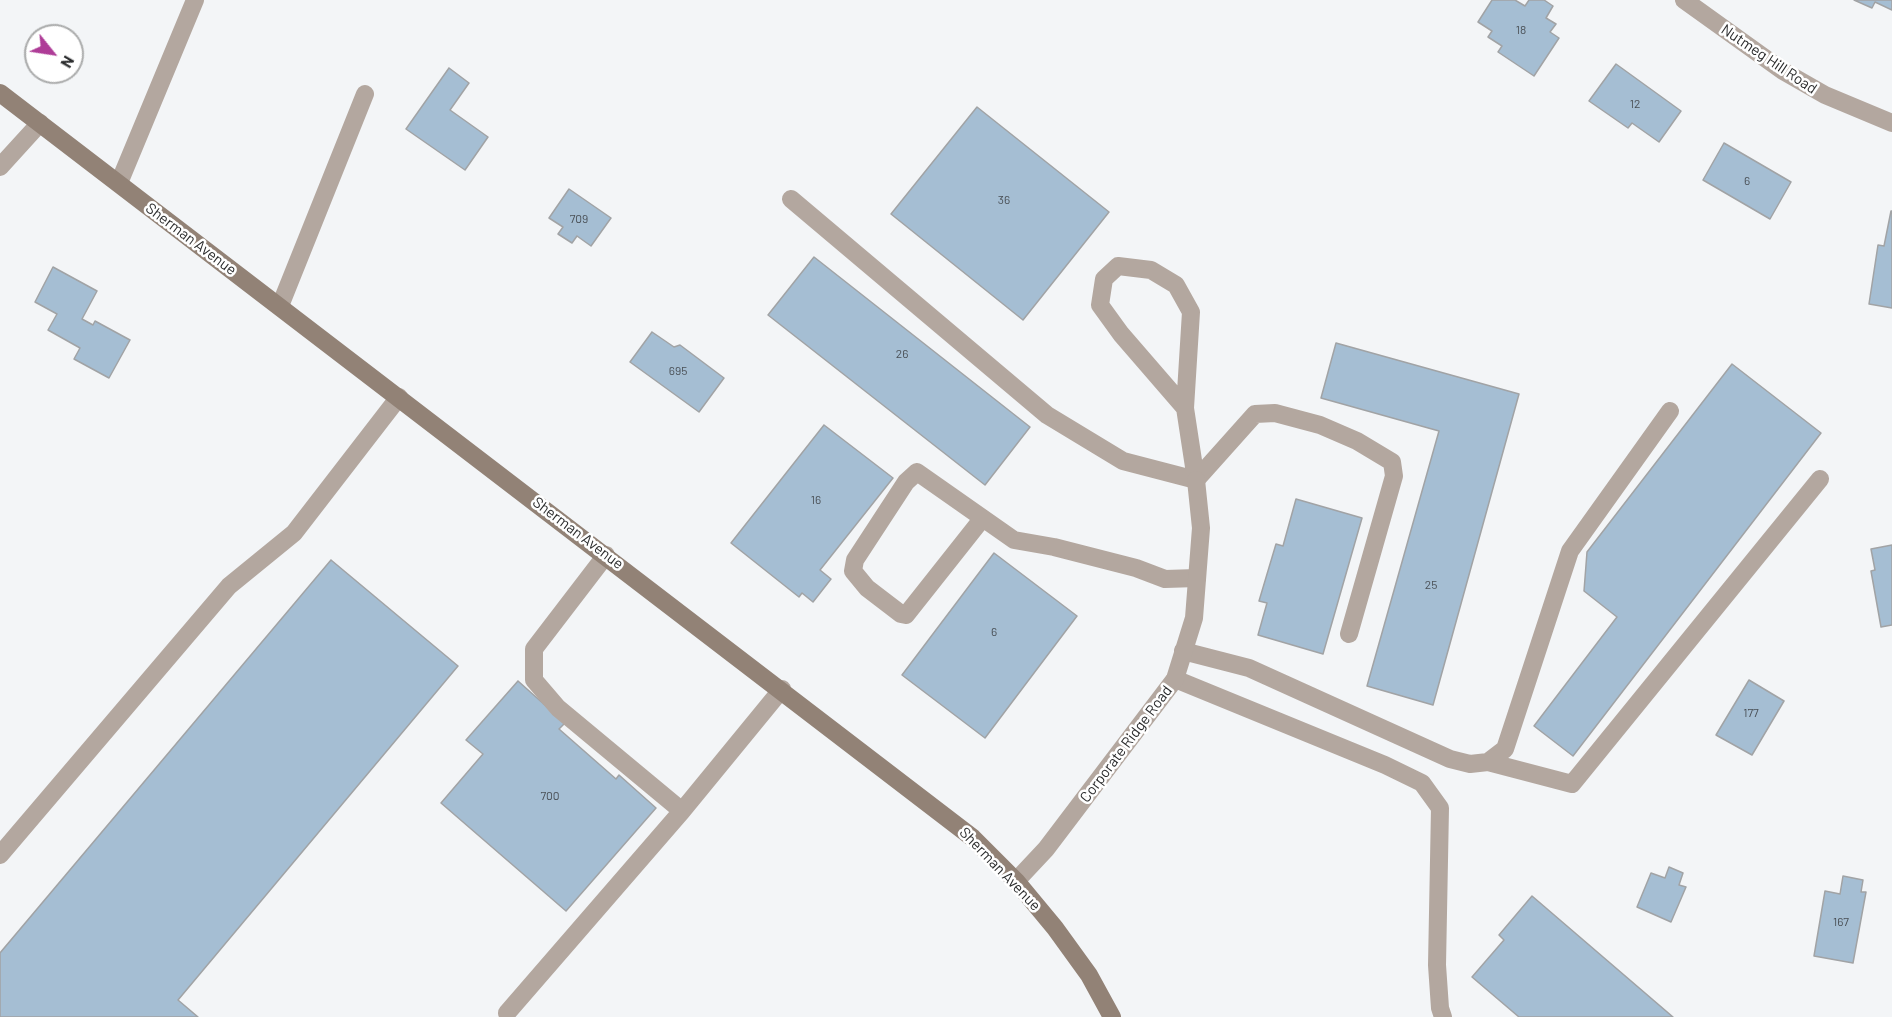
<!DOCTYPE html>
<html>
<head>
<meta charset="utf-8">
<style>
	body { margin:0 }
	#map { position:relative; width:1892px; height:1017px; overflow:hidden; background:#f3f5f7; font-family:Barlow,sans-serif }
	canvas { display:block }
	.north { position:absolute; left:24px; top:24px; width:60px; height:60px; box-sizing:border-box; background:#fff; border:2px solid #aaabab; border-radius:50%; rotate:120deg; font-size:16px; font-weight:700; line-height:24px; text-align:center; color:#2b2c2d }
	.north::after { content:''; display:block; margin:auto; width:21px; height:27px; background:#ae3c97; clip-path:polygon(50% 0,100% 100%,50% 72%,0 100%) }
</style>
</head>
<body>
<div id="map">
<canvas width="1892" height="1017"></canvas>
<div class="north">N</div>
</div>
<script>
const ctx = document.querySelector('canvas').getContext('2d');
ctx.lineJoin = 'round';
function fill(path, color) { ctx.fillStyle = color; ctx.fill(path, 'evenodd'); }
const poly = rows => new Path2D(rows.map(r => 'M' + r).join(''));
function strokePath(path, color, width, dash) { ctx.strokeStyle = color; ctx.lineWidth = width; ctx.lineCap = dash ? 'butt' : 'round'; ctx.setLineDash(dash || []); ctx.stroke(path); }
function write(font, color, halo, rows, align = 'center') {
  ctx.font = font + ' Barlow,sans-serif'; ctx.lineWidth = 5; ctx.setLineDash([]); ctx.textBaseline = 'middle'; ctx.strokeStyle = halo; ctx.fillStyle = color; for (const [text, x, y, turn = 0] of rows) {
    ctx.save(); ctx.translate(x, y); ctx.rotate((+turn || 0) * Math.PI / 180); ctx.textAlign = isNaN(turn) ? turn : align; if (halo) ctx.strokeText(text, 0, 0); ctx.fillText(text, 0, 0); ctx.restore();
  }
}
const building = poly([
	[1492,0,1515,0,1525,6,1529,0,1544,0,1553,6,1546,18,1556,24,1550,32,1559,38,1534,76,1498,52,1502,46,1488,37,1492,31,1478,22,1492,0],
	[1854,0,1892,0,1892,10,1875,2,1872,8,1854,0],
	[1616,64,1681,111,1659,142,1632,123,1628,128,1589,101,1616,64],
	[449,68,469,83,450,110,488,137,465,170,406,129,449,68],
	[977,107,1109,212,1023,320,891,214,977,107],
	[1724,143,1791,182,1770,219,1703,180,1724,143],
	[569,189,611,218,591,246,577,236,572,243,558,234,563,227,549,218,569,189],
	[1891,211,1892,211,1892,308,1869,304,1878,245,1884,246,1891,211],
	[814,257,1030,427,985,485,768,315,814,257],
	[53,267,97,291,82,319,93,325,95,321,130,340,109,378,74,359,80,348,48,330,57,314,35,302,53,267],
	[652,332,674,347,680,345,724,378,699,412,630,362,652,332],
	[1336,343,1519,394,1433,705,1367,686,1439,431,1321,398,1336,343],
	[1732,364,1821,433,1573,756,1534,726,1617,617,1584,591,1587,552,1732,364],
	[824,425,893,478,820,570,831,579,813,602,802,593,799,597,731,543,824,425],
	[1296,499,1362,518,1323,654,1258,635,1267,603,1259,601,1276,544,1283,546,1296,499],
	[1892,545,1892,625,1881,627,1871,571,1875,570,1871,549,1892,545],
	[994,553,1077,616,985,738,902,675,994,553],
	[331,560,458,666,178,1000,198,1017,0,1017,0,953,331,560],
	[1749,680,1784,701,1752,755,1716,735,1749,680],
	[518,681,565,723,559,729,616,779,619,775,656,808,566,911,441,803,483,754,466,740,518,681],
	[1669,867,1683,873,1679,885,1686,887,1671,922,1637,907,1651,873,1665,878,1669,867],
	[1843,876,1863,880,1861,892,1866,892,1853,963,1814,956,1825,891,1840,894,1843,876],
	[1532,896,1673,1017,1519,1017,1472,977,1504,940,1499,935,1532,896]
]);
fill(building, '#a5bed3');
strokePath(building, '#a1a3a5', 1.5);
strokePath(poly([
	[0,167,40,123],
	[119,183,195,0],
	[791,199,1047,415,1123,461,1196,480],
	[280,306,365,94],
	[1185,408,1121,334,1100,305,1104,279,1118,266,1151,270,1176,285,1191,312,1185,408,1196,480],
	[1196,480,1255,414,1275,413,1320,425,1357,441,1392,462,1394,476,1349,634],
	[982,519,906,615,901,614,867,588,853,571,855,560,906,482,917,472,1014,540,1054,547,1136,568,1165,579,1197,578],
	[606,555,534,649,534,680,558,708,682,811,782,689],
	[1183,651,1249,668,1450,759,1470,764,1488,762,1505,749,1570,551,1670,411],
	[1175,679,1385,765,1422,783,1440,808,1437,965,1440,1008,1443,1017],
	[1488,762,1572,784,1820,479],
	[0,855,229,586,294,533,399,397],
	[507,1013,682,811]
]), '#b3a79f', 18);
strokePath(poly([
	[1684,0,1783,71,1825,95,1892,123],
	[1016,881,1046,849,1175,679,1194,618,1201,528,1196,480]
]), '#b3a79f', 18);
strokePath(poly([
	[0,93,973,838,1016,881,1055,928,1089,975,1112,1017]
]), '#928276', 18);
write('12px', '#4a5056', null, [
	["18",1521,30],
	["12",1635,104],
	["6",1747,181],
	["36",1004,200],
	["709",579,219],
	["26",902,354],
	["695",678,371],
	["16",816,500],
	["25",1431,585],
	["6",994,632],
	["177",1751,713],
	["700",550,796],
	["167",1841,922]
]);
write('15px', '#2b2c2d', '#fff', [
	["Nutmeg Hill Road",1769,59,34],
	["Sherman Avenue",191,239,37],
	["Sherman Avenue",578,533,37],
	["Corporate Ridge Road",1126,744,-53],
	["Sherman Avenue",1000,869,46]
]);
</script>
</body>
</html>
